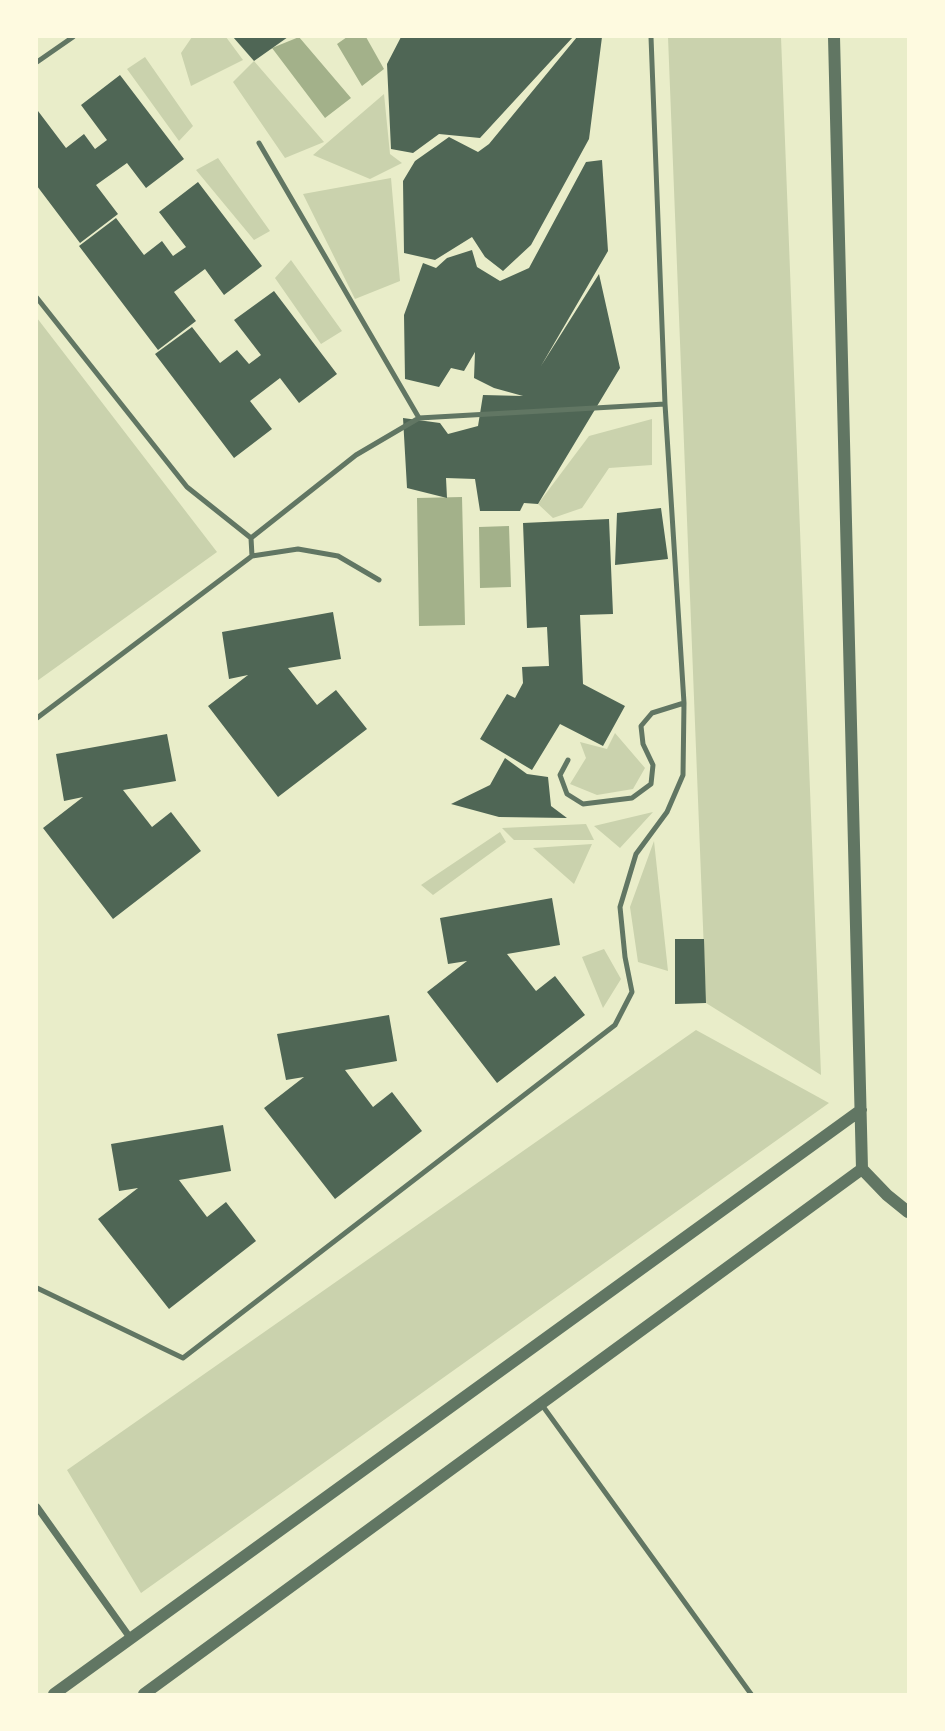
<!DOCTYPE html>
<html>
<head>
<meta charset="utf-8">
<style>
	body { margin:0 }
	#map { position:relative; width:945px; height:1731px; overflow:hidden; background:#e9edc9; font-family:Helvetica,sans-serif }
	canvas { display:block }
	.frame { position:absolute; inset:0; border:38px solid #fefae0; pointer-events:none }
</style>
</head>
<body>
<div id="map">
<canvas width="945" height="1731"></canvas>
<div class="frame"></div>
</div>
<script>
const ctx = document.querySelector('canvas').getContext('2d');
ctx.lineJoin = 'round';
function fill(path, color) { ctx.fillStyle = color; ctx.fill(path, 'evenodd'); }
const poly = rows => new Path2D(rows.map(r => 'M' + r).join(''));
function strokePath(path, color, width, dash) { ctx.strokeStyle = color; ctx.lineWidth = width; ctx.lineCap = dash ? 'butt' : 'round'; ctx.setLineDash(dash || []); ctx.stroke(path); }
fill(poly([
	[192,37,226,37,243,60,191,86,181,53],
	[668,37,781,37,821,1075,706,1003],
	[145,57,193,126,179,141,127,69],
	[254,61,324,142,285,158,233,82],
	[384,94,390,154,402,163,370,179,313,155],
	[218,158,270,231,254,240,196,170],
	[391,178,400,281,355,299,303,194],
	[291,260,342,331,321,344,275,278],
	[37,318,217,552,37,681],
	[652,419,652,465,609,468,582,508,553,518,538,504,589,436],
	[615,733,645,768,633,789,597,795,570,784,586,758,580,742,607,749],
	[653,812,620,848,594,826],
	[586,824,594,840,514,840,502,828],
	[500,832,506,842,433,895,421,885],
	[654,841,668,971,638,962,630,907],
	[592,844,574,884,533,848],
	[604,949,621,979,603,1008,582,957],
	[696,1030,829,1103,141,1593,67,1470]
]), '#cad2ad');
fill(poly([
	[299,37,351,98,325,118,272,48],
	[347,37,366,37,384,69,362,86,337,44],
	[462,497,465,625,419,626,417,498],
	[509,526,511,587,480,588,479,527]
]), '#a3b18a');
fill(poly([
	[233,37,288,37,254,61],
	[401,37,573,37,480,138,439,134,413,153,391,149,387,64],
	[577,37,602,37,589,139,531,245,503,271,485,257,472,237,435,260,404,253,403,181,415,161,449,137,478,152,489,144],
	[120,75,184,159,146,188,127,163,96,185,118,214,80,243,37,186,37,112,38,111,66,148,84,134,95,149,107,140,81,105],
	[602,160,608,251,541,366,599,274,620,368,538,504,524,503,520,511,480,511,475,479,446,478,447,498,407,488,403,418,440,423,448,434,478,426,483,395,523,396,494,388,474,378,475,352,464,371,451,368,439,387,405,379,404,315,423,263,436,268,447,258,472,250,477,267,500,281,529,268,586,162],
	[198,182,262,266,224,295,205,269,174,292,196,321,158,350,79,246,116,218,144,255,162,241,173,256,186,247,159,212],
	[274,291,337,374,299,403,280,378,250,401,272,429,234,458,155,354,192,327,220,363,237,350,249,364,261,355,234,320],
	[661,508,668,559,615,565,617,513],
	[609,519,613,614,580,615,583,684,625,706,603,746,560,724,532,770,480,739,507,694,515,698,523,683,522,667,549,666,547,627,527,628,523,523],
	[333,612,341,659,288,668,317,705,336,690,367,729,278,797,208,706,248,675,229,679,222,632],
	[167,734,176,781,123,790,152,827,171,812,201,851,113,919,43,828,83,797,64,801,56,754],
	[505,758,527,774,548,777,551,806,567,818,499,817,451,804,490,785],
	[552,898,560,945,507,954,536,991,555,976,585,1015,497,1083,427,992,467,961,448,964,440,918],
	[675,939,704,939,706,1003,675,1004],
	[389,1015,397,1061,345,1070,373,1107,392,1092,422,1131,335,1199,264,1108,304,1077,286,1080,277,1034],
	[223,1125,231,1171,179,1180,207,1217,226,1202,256,1241,169,1309,98,1219,138,1188,119,1191,111,1144]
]), '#4f6655');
strokePath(poly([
	[37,62,73,37],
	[259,143,419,418],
	[37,298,187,487,251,538,252,556,37,718],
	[251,538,356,455,419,418,665,404],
	[252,556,298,549,338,556,379,580],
	[568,760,560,775,567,794,583,804,632,798,651,784,653,765,643,744,641,726,652,713,684,703],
	[37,1288,183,1358,615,1025,632,992,625,957,620,907,636,854,667,812,683,775,684,703,665,404,651,37],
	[542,1405,751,1694]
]), '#617663', 5);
strokePath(poly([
	[37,1507,131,1639]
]), '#617663', 7);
strokePath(poly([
	[834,37,862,1169,887,1195,908,1212],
	[54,1694,861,1110],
	[144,1694,862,1169]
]), '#617663', 12);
</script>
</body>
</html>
